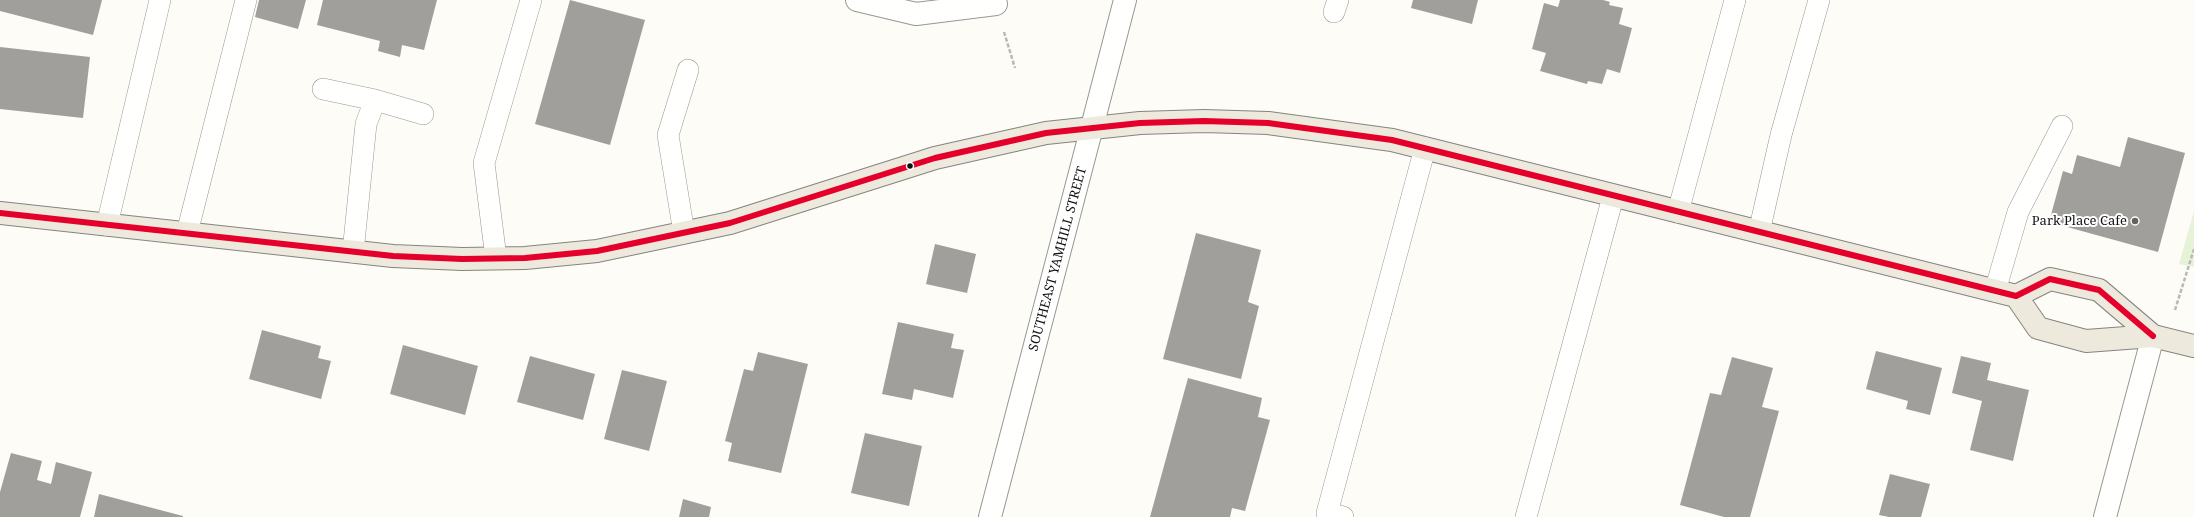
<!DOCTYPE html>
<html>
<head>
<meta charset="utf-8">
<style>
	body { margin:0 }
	canvas { display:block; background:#fdfcf7 }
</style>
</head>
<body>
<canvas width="2194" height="517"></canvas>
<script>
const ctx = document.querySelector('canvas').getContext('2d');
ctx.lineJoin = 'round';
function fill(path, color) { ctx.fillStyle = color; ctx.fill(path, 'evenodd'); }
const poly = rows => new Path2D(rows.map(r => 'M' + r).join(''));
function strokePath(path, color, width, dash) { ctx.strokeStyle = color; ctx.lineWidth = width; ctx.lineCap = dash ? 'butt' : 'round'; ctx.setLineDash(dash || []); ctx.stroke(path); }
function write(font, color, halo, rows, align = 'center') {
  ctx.font = font + ' "Noto Serif",serif'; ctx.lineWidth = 4; ctx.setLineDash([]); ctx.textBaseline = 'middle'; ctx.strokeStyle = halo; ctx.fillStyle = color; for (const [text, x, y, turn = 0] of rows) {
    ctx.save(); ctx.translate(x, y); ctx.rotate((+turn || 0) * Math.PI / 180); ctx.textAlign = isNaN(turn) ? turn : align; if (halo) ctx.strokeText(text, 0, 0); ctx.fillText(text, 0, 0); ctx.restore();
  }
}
fill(poly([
	[2194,211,2194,267,2179,264]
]), '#e7f3d7');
fill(poly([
	[0,0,102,0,93,35,0,11],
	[259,0,306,0,298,29,255,17],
	[323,0,437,0,424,50,402,45,400,57,378,51,380,41,317,25],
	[570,0,645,20,610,145,535,124],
	[1413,0,1478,0,1472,24,1411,8],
	[1560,0,1603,0,1610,2,1609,5,1623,8,1619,24,1632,28,1620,73,1607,69,1602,84,1588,81,1587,84,1540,71,1546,53,1532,49,1544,3,1558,7],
	[0,47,90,57,83,118,0,109],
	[2128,137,2185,153,2158,252,2049,222,2063,171,2072,174,2077,155,2120,167],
	[1196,233,1261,250,1248,302,1259,306,1241,379,1163,359],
	[935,244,976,254,967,293,926,284],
	[898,322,954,334,951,348,964,350,953,398,914,389,912,400,882,394],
	[262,330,321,346,318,358,331,361,321,399,249,379],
	[403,345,478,366,465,415,390,394],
	[1876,351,1942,368,1930,415,1906,409,1908,401,1866,389],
	[758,352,808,364,781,473,728,461,732,443,725,441,744,369,753,371],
	[530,356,595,374,583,420,517,402],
	[1961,356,1991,363,1987,380,2029,390,2013,461,1970,450,1982,401,1952,393],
	[1732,357,1773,368,1762,407,1779,411,1750,517,1724,517,1680,505,1710,393,1721,395],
	[622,370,667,381,649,451,604,439],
	[1188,378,1262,398,1258,417,1270,420,1245,511,1232,508,1230,517,1150,517],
	[865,433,922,446,909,506,851,493],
	[11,453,42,461,37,480,51,484,56,462,92,472,80,517,0,517,0,492],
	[1890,474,1930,484,1921,517,1889,517,1879,515],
	[99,494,183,516,183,517,94,517],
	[683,499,711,507,709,517,679,517]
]), '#a19f9c');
const service = poly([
	[1334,12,1338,0],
	[323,89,375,100],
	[1678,212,1735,0],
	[107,225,160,0],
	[1759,232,1781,135,1819,0],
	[187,233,246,0],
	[684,233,668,135,688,70],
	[353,252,366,124,375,100,423,114],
	[496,258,484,163,531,0],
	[1995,291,2018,212,2062,126],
	[1343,517,1327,513,1425,148],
	[1526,517,1613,197]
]);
const minor = poly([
	[857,0,916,14,996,4],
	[990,517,1092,127]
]);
const tertiary = poly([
	[1092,127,1125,0],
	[2105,517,2153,336]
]);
const primary = poly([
	[0,213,393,256,462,259,525,258,597,251,730,223,935,158,1046,133,1140,123,1204,121,1268,123,1392,140,2016,296,2050,279,2099,290,2153,336],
	[2016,296,2038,328,2086,341,2153,336,2194,346]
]);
strokePath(service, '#979795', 22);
strokePath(minor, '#979795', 24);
strokePath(tertiary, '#979795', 24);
strokePath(primary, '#858482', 24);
strokePath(poly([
	[1004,32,1015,68],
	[2175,310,2194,249]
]), '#b9b9b8', 2.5, [4, 2]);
strokePath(service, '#fffffe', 21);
strokePath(minor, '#fffffe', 22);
strokePath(tertiary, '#fffffe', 22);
strokePath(primary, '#ede9dc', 22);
strokePath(poly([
	[0,213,393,256,462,259,525,258,597,251,730,223,935,158,1046,133,1140,123,1204,121,1268,123,1392,140,2016,296,2050,279,2099,290,2153,336]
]), '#e4002b', 6);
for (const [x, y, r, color] of [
	[910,166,3.5,"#111"],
	[2135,221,4,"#646362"]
]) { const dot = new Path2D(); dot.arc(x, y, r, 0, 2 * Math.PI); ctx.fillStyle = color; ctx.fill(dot); strokePath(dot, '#fff', 1.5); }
write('13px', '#111', '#fff', [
	["Park Place Cafe",2127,221]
], 'right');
write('13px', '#111', '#fff', [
	["SOUTHEAST YAMHILL STREET",1058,259,-75]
]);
</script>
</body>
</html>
